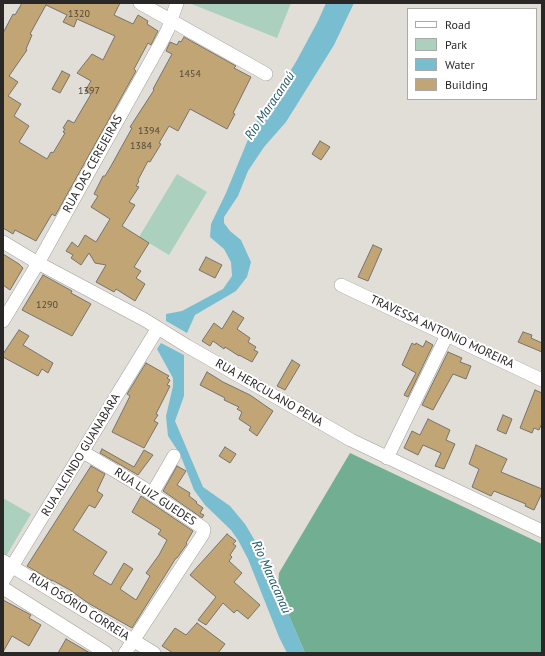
<!DOCTYPE html>
<html>
<head>
<meta charset="utf-8">
<style>
	body { margin:0 }
	#map { position:relative; width:545px; height:656px; overflow:hidden; background:#e1ded8; font-family:"PT Sans",sans-serif }
	canvas { display:block }
	.frame { position:absolute; inset:0; border:4px solid #2a2826; pointer-events:none }
	.legend { position:absolute; left:407px; top:8px; width:130px; height:92px; box-sizing:border-box; background:#fff; border:1px solid #aaa9a8; margin:0; padding:5px 7px; list-style:none; font-size:12px; color:#2a2826 }
	.legend li { display:flex; align-items:center; gap:8px; height:20px }
	.legend b { width:20px; border:1px solid #aaa9a8 }
</style>
</head>
<body>
<div id="map">
<canvas width="545" height="656"></canvas>
<div class="frame"></div>
<ul class="legend">
<li><b style="height:5px;background:#fff"></b>Road</li>
<li><b style="height:11px;background:#acd0be"></b>Park</li>
<li><b style="height:11px;background:#79bdd0"></b>Water</li>
<li><b style="height:11px;background:#c2a574"></b>Building</li>
</ul>
</div>
<script>
const ctx = document.querySelector('canvas').getContext('2d');
ctx.lineJoin = 'round';
function fill(path, color) { ctx.fillStyle = color; ctx.fill(path, 'evenodd'); }
const poly = rows => new Path2D(rows.map(r => 'M' + r).join(''));
function strokePath(path, color, width, dash) { ctx.strokeStyle = color; ctx.lineWidth = width; ctx.lineCap = dash ? 'butt' : 'round'; ctx.setLineDash(dash || []); ctx.stroke(path); }
function write(font, color, halo, rows, align = 'center') {
  ctx.font = font + ' "PT Sans",sans-serif'; ctx.lineWidth = 4; ctx.setLineDash([]); ctx.textBaseline = 'middle'; ctx.strokeStyle = halo; ctx.fillStyle = color; for (const [text, x, y, turn = 0] of rows) {
    ctx.save(); ctx.translate(x, y); ctx.rotate((+turn || 0) * Math.PI / 180); ctx.textAlign = isNaN(turn) ? turn : align; if (halo) ctx.strokeText(text, 0, 0); ctx.fillText(text, 0, 0); ctx.restore();
  }
}
fill(poly([
	[189,3,291,3,277,38],
	[177,174,207,192,169,255,139,237],
	[3,498,31,514,5,558,3,557]
]), '#acd0be');
fill(poly([
	[350,453,542,544,542,653,305,653,278,590,279,573]
]), '#72ae92');
fill(poly([
	[326,3,354,3,334,45,286,122,264,147,248,171,238,196,224,217,224,223,230,231,241,240,251,262,247,277,236,291,195,315,187,333,166,321,166,314,182,311,223,289,232,276,231,262,224,249,210,237,211,224,226,193,254,125,271,103,297,60,318,21],
	[161,343,184,355,184,396,175,421,203,487,230,506,245,524,263,554,305,653,287,653,279,637,248,559,238,540,231,530,205,505,194,490,180,454,168,436,166,416,173,386,173,378,157,349]
]), '#79bdd0');
const building = poly([
	[22,3,120,3,114,15,133,24,138,15,148,21,147,24,158,31,151,45,148,43,134,69,136,71,55,216,52,214,36,241,15,230,13,234,3,228,3,33,13,14,15,15,22,3],
	[46,5,67,15,63,22,74,27,77,19,115,36,103,60,92,54,77,73,91,81,85,91,91,94,74,123,68,120,63,128,65,129,63,132,65,133,53,153,51,152,47,159,19,142,29,126,14,116,21,104,8,96,18,82,9,76,27,50,26,49,32,35,30,34,46,5],
	[184,37,236,66,234,68,251,77,233,113,235,114,227,129,190,109,178,131,169,126,159,143,161,144,150,162,148,161,138,180,139,181,136,186,139,187,129,202,135,205,122,226,149,243,134,267,141,271,136,278,145,284,135,301,116,289,114,292,96,282,106,265,95,263,89,253,81,265,71,258,73,255,66,251,72,242,78,247,85,235,96,242,110,219,91,207,98,196,94,194,103,176,105,176,111,166,132,128,130,127,154,90,153,89,172,54,166,51,170,42,177,45,179,41,181,42,184,37],
	[62,71,70,75,60,93,52,89,62,71],
	[320,141,330,147,321,160,312,154,320,141],
	[373,245,382,249,368,281,358,277,373,245],
	[3,254,19,264,23,268,10,290,3,285,3,254],
	[206,257,222,265,215,278,199,270,206,257],
	[43,275,72,291,71,293,91,304,72,336,22,310,43,275],
	[233,311,244,318,237,329,250,338,248,342,256,347,254,350,258,352,252,362,239,355,239,356,225,347,224,349,213,341,210,346,202,341,214,323,222,329,233,311],
	[19,330,29,336,23,345,53,363,48,373,42,369,38,376,3,357,3,354,19,330],
	[523,332,532,335,531,338,542,343,542,352,518,342,523,332],
	[426,341,433,345,408,397,404,395,416,373,402,365,412,343,415,345,416,343,423,347,426,341],
	[448,352,462,358,460,362,471,366,466,379,453,374,433,410,422,405,448,352],
	[292,360,300,365,285,390,277,386,292,360],
	[146,363,169,376,167,378,170,380,167,385,170,386,156,414,158,415,154,421,158,423,144,448,112,432,130,396,127,394,146,363],
	[207,372,223,382,250,395,273,411,257,436,249,430,251,427,239,419,242,412,237,409,239,407,224,400,225,398,200,385,207,372],
	[535,390,542,393,542,423,539,430,534,428,532,433,520,428,535,390],
	[503,415,512,419,506,434,497,430,503,415],
	[428,419,450,430,446,440,455,444,444,469,435,466,441,453,423,445,418,455,404,448,412,431,420,435,428,419],
	[476,445,507,459,501,472,542,489,542,493,534,510,525,506,526,504,494,491,491,496,472,487,479,469,469,464,476,445],
	[225,447,236,454,230,463,219,456,225,447],
	[102,449,134,467,144,450,153,455,138,475,100,453,102,449],
	[91,466,105,474,97,491,103,495,95,508,89,505,73,530,107,552,93,574,111,585,124,563,133,569,120,589,136,600,150,576,146,573,159,555,167,540,158,534,161,530,132,512,141,496,193,531,186,543,187,544,177,558,176,558,132,628,88,603,70,590,52,580,52,581,27,566,91,466],
	[177,466,186,471,177,485,190,493,189,496,197,502,196,503,203,508,200,513,204,515,202,518,163,491,177,466],
	[227,534,236,541,233,544,236,546,230,555,232,557,229,561,242,573,234,582,260,605,248,619,237,610,234,613,223,603,206,625,198,620,216,597,190,575,227,534],
	[3,600,31,615,29,618,41,625,29,646,12,636,3,652,3,600],
	[197,623,225,644,218,653,173,653,162,646,175,628,186,635,197,623],
	[66,639,90,653,58,653,66,639]
]);
fill(building, '#c2a574');
strokePath(building, '#76736e', 1);
const minor = poly([
	[140,3,266,74],
	[3,242,38,263,145,320,187,346,351,440,542,531],
	[341,285,542,380],
	[3,321,38,263,163,39,168,29,177,3],
	[83,452,142,487,203,528,204,530,203,534,125,653],
	[387,458,447,335],
	[152,494,174,456],
	[3,561,154,653],
	[3,581,158,328],
	[3,588,106,653]
]);
strokePath(minor, '#a29f9a', 14);
strokePath(minor, '#fff', 13);
write('10px', '#50473a', null, [
	["1320",79,14],
	["1454",190,74],
	["1397",89,91],
	["1394",149,131],
	["1384",141,146],
	["1290",47,305]
]);
write('12px', '#2a2826', '#fff', [
	["RUA DAS CEREJEIRAS",93,164,-61],
	["TRAVESSA ANTONIO MOREIRA",442,332,25],
	["RUA HERCULANO PENA",269,393,30],
	["RUA ALCINDO GUANABARA",81,455,-59],
	["RUA LUIZ GUEDES",155,497,33],
	["RUA OSÓRIO CORREIA",79,607,32]
]);
write('italic 13px', '#1f5765', '#fff', [
	["Rio Maracanaú",270,106,-56],
	["Rio Maracanaú",271,577,66]
]);
</script>
</body>
</html>
